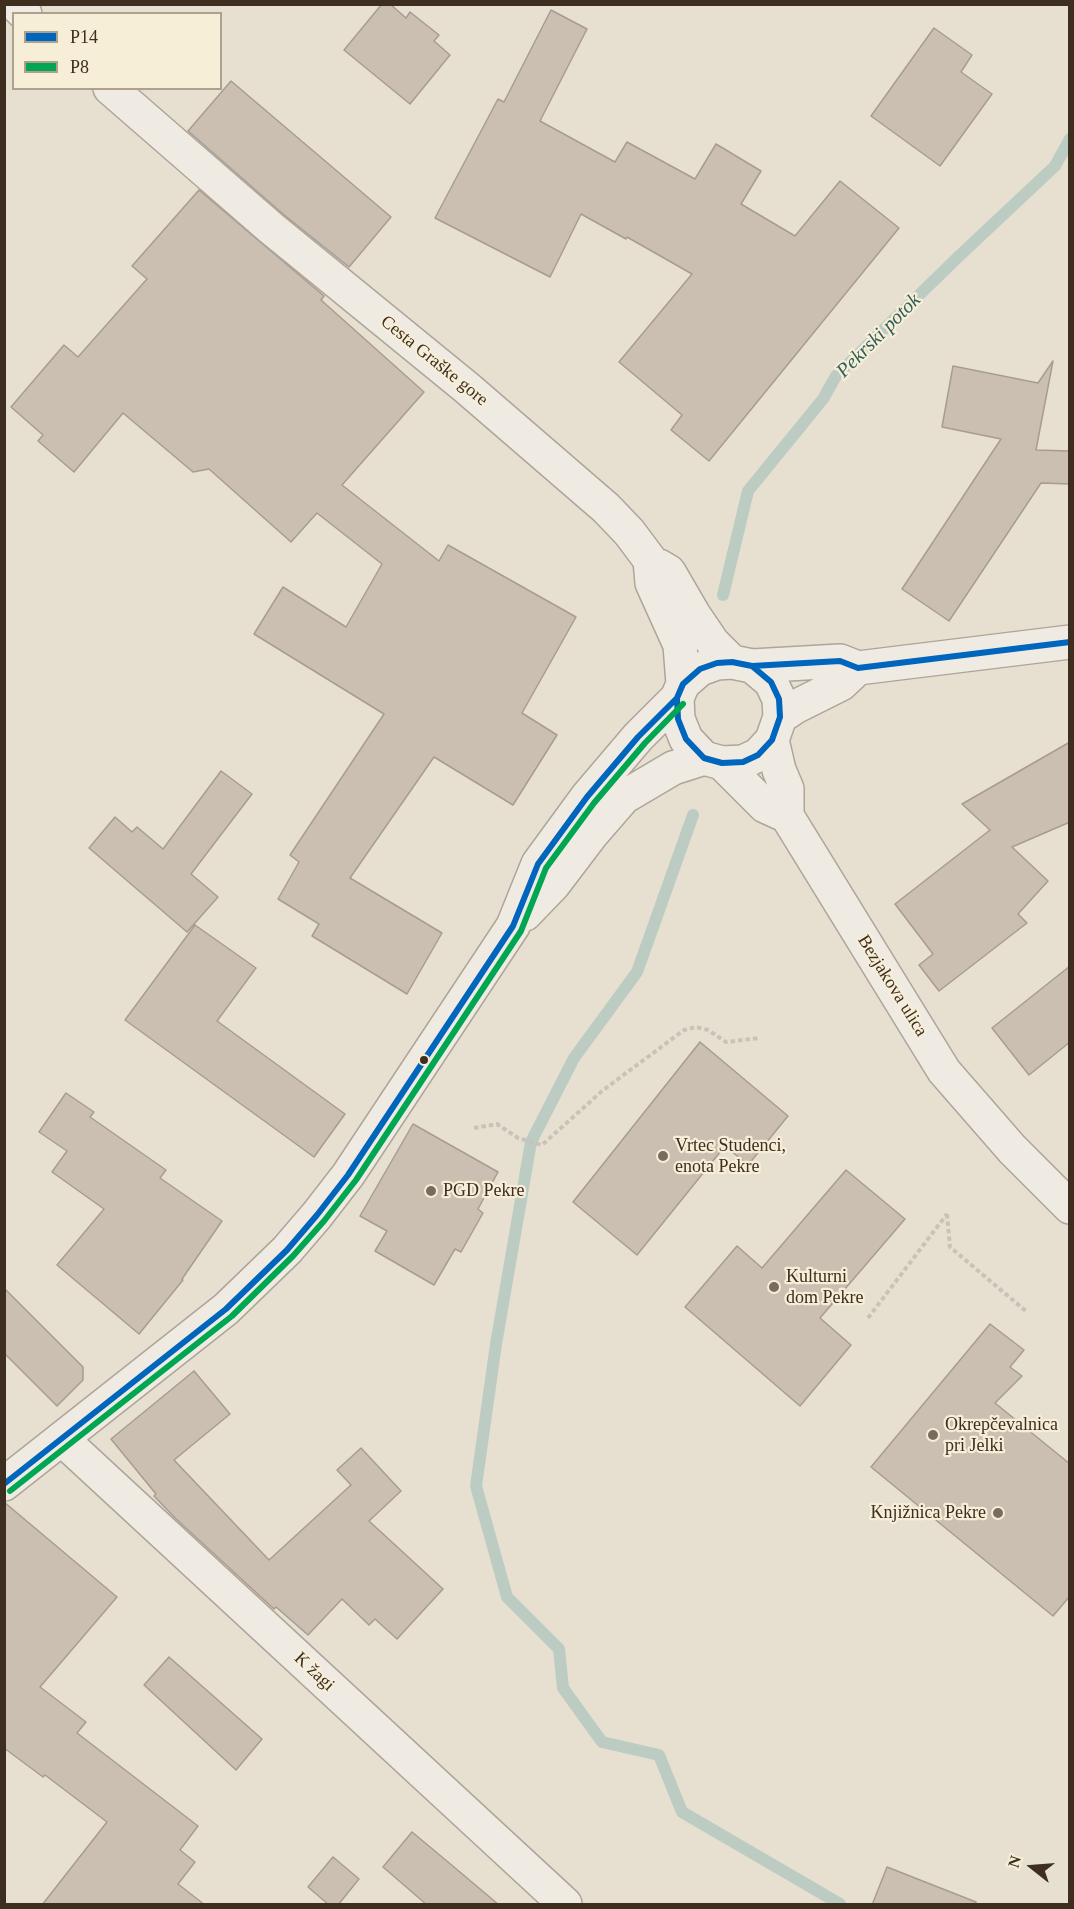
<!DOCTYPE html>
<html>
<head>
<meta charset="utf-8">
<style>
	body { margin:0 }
	#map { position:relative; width:1074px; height:1909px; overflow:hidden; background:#e7e0d1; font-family:"Times New Roman",serif }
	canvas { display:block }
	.frame { position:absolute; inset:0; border:6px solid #3d2e20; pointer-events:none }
	.legend { position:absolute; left:12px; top:12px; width:210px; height:78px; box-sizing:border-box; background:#f7eed8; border:2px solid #ada18e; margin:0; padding:8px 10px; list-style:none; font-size:18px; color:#3d2e20 }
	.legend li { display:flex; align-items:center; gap:12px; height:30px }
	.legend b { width:30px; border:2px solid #ada18e }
	.north { position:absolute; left:1002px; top:1837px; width:60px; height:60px; -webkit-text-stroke:4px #f7eed8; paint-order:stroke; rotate:287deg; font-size:16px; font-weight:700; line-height:24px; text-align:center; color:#3d2e20 }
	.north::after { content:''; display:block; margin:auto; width:21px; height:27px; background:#3d2e20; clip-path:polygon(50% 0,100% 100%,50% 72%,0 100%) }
</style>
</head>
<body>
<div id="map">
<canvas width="1074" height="1909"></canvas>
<div class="frame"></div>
<ul class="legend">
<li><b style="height:8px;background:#0065bd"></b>P14</li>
<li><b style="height:8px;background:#00a651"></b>P8</li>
</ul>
<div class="north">N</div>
</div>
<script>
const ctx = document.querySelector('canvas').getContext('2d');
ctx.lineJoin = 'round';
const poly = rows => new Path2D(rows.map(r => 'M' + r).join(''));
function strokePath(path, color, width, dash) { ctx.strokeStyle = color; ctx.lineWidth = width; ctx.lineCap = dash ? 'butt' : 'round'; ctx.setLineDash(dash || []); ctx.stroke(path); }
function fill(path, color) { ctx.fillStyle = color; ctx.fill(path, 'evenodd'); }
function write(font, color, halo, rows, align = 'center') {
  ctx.font = font + ' "Times New Roman",serif'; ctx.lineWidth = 4.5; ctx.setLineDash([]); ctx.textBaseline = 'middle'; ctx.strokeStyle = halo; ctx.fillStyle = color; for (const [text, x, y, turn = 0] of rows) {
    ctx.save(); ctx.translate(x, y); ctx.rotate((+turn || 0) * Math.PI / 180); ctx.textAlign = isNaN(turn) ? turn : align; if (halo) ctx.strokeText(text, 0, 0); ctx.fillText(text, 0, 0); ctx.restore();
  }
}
strokePath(poly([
	[723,595,748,491,823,399,836,376,956,259,1055,166,1070,139],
	[693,815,637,972,574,1058,531,1142,496,1344,476,1486,507,1597,559,1649,563,1688,602,1742,659,1755,682,1812,840,1904]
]), '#bcccc2', 12);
const building = poly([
	[382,4,390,4,406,18,410,12,439,35,434,41,450,55,410,104,344,50,382,4],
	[551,10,587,29,540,121,615,162,627,142,695,179,716,144,761,171,741,204,795,236,840,181,899,228,709,461,671,430,682,415,619,362,692,274,627,237,626,239,581,214,550,277,435,218,498,99,504,102,551,10],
	[934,28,972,55,961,72,992,94,940,166,871,116,934,28],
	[231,81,391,217,349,267,283,214,188,131,231,81],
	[199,190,324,296,321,300,424,392,342,485,439,561,448,545,576,617,522,713,557,735,513,805,434,757,350,878,442,933,407,994,312,936,319,924,278,899,299,862,290,855,384,714,254,634,283,587,346,627,382,564,317,513,291,542,209,469,193,472,123,413,74,472,38,441,43,435,11,407,64,345,78,357,147,279,132,266,199,190],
	[1053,361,1036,450,1070,451,1070,484,1041,483,949,621,902,589,1001,439,942,427,953,366,1038,383,1053,361],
	[1070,742,1070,822,1012,847,1048,881,1018,914,1027,923,939,991,919,965,933,954,895,904,990,830,962,804,1070,742],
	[221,771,252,794,191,874,218,897,187,932,89,848,115,817,132,832,137,827,163,849,221,771],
	[195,925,256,968,217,1021,345,1114,314,1157,125,1020,195,925],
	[1070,966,1070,1042,1029,1075,992,1028,1070,966],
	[700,1042,788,1116,748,1165,725,1146,637,1255,573,1202,700,1042],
	[66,1093,94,1112,90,1117,166,1170,160,1178,222,1221,182,1279,183,1280,139,1334,57,1265,104,1209,52,1172,67,1151,39,1132,66,1093],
	[413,1124,498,1172,478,1209,483,1213,461,1252,455,1249,434,1285,375,1251,387,1231,360,1216,413,1124],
	[846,1170,905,1219,820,1318,851,1345,800,1406,685,1307,737,1246,762,1268,846,1170],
	[4,1288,83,1367,83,1380,57,1406,4,1353,4,1288],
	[990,1324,1024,1350,1010,1367,1022,1376,995,1403,1070,1464,1070,1596,1053,1616,871,1467,990,1324],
	[194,1371,230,1414,174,1460,269,1560,351,1485,337,1470,361,1448,401,1491,369,1521,443,1589,397,1639,375,1619,369,1625,342,1599,308,1635,276,1607,274,1609,175,1518,154,1496,156,1494,111,1439,194,1371],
	[4,1502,117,1597,40,1687,86,1722,77,1733,198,1826,180,1850,195,1862,178,1884,205,1905,42,1905,107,1822,45,1775,43,1777,4,1748,4,1502],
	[169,1657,262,1739,236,1770,144,1685,169,1657],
	[412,1832,454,1867,499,1905,427,1905,383,1867,412,1832],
	[333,1857,359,1879,338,1905,329,1905,308,1887,333,1857],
	[887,1867,976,1902,976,1905,872,1905,887,1867]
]);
fill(building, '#cbbfb2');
strokePath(building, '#a89c90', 1.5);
const minor = poly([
	[772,740,779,770,787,789,787,816],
	[722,763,765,806,787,816,944,1071,1012,1149,1070,1207],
	[63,1440,565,1904]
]);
const tertiary = poly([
	[15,4,25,14],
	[110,88,271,228,467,388,606,508,629,532,650,560,652,583,680,645,683,684],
	[659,566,669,572,694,615,713,643,732,662],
	[732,662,752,666,771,682,779,699,780,717,772,740,758,755,743,762,722,763,704,758,686,739,678,719,677,698,683,684,700,669,717,663,732,662],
	[752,666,840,661,858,668,1070,642],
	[780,717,795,707,841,684,858,668],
	[525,914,553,885,591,835,624,797,673,768,704,758],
	[4,1484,226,1309,287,1250,317,1215,348,1175,513,926,538,864,587,797,638,737,677,698]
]);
strokePath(minor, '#ada599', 36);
strokePath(tertiary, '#ada599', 36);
strokePath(poly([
	[474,1128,497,1124,518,1138,542,1145,602,1091,684,1030,696,1027,708,1030,726,1042,759,1038],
	[947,1214,950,1247,1027,1312],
	[868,1318,947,1214]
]), '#c8c2b9', 4, [4.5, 3]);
strokePath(minor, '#efebe3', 33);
strokePath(tertiary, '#efebe3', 33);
strokePath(poly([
	[732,662,752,666,771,682,779,699,780,717,772,740,758,755,743,762,722,763,704,758,686,739,678,719,677,698,683,684,700,669,717,663,732,662],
	[752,666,840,661,858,668,1070,642],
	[4,1484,226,1309,287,1250,317,1215,348,1175,513,926,538,864,587,797,638,737,677,698]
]), '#0065bd', 6);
strokePath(poly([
	[10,1491,232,1316,293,1256,324,1221,356,1180,521,931,546,868,594,803,645,743,683,704]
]), '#00a651', 6);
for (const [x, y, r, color] of [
	[424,1060,5,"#3d2e20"],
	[663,1156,6,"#786c5e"],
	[431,1191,6,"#786c5e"],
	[774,1287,6,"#786c5e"],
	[933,1435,6,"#786c5e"],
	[998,1513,6,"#786c5e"]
]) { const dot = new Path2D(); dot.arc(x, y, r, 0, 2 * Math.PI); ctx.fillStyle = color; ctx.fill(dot); strokePath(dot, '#f7eed8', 2); }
write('18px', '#3d2e20', '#f7eed8', [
	["Cesta Graške gore",434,361,39],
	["Bezjakova ulica",892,986,58],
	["K žagi",314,1672,43]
]);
write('18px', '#3d2e20', '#f7eed8', [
	["Vrtec Studenci,",675,1146],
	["enota Pekre",675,1167],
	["PGD Pekre",443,1191],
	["Kulturni",786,1277],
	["dom Pekre",786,1298],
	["Okrepčevalnica",945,1425],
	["pri Jelki",945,1446],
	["Knjižnica Pekre",986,1513,"right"]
], 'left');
write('italic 20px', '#2f5d5a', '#f7eed8', [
	["Pekrski potok",879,336,-45]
]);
</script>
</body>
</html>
